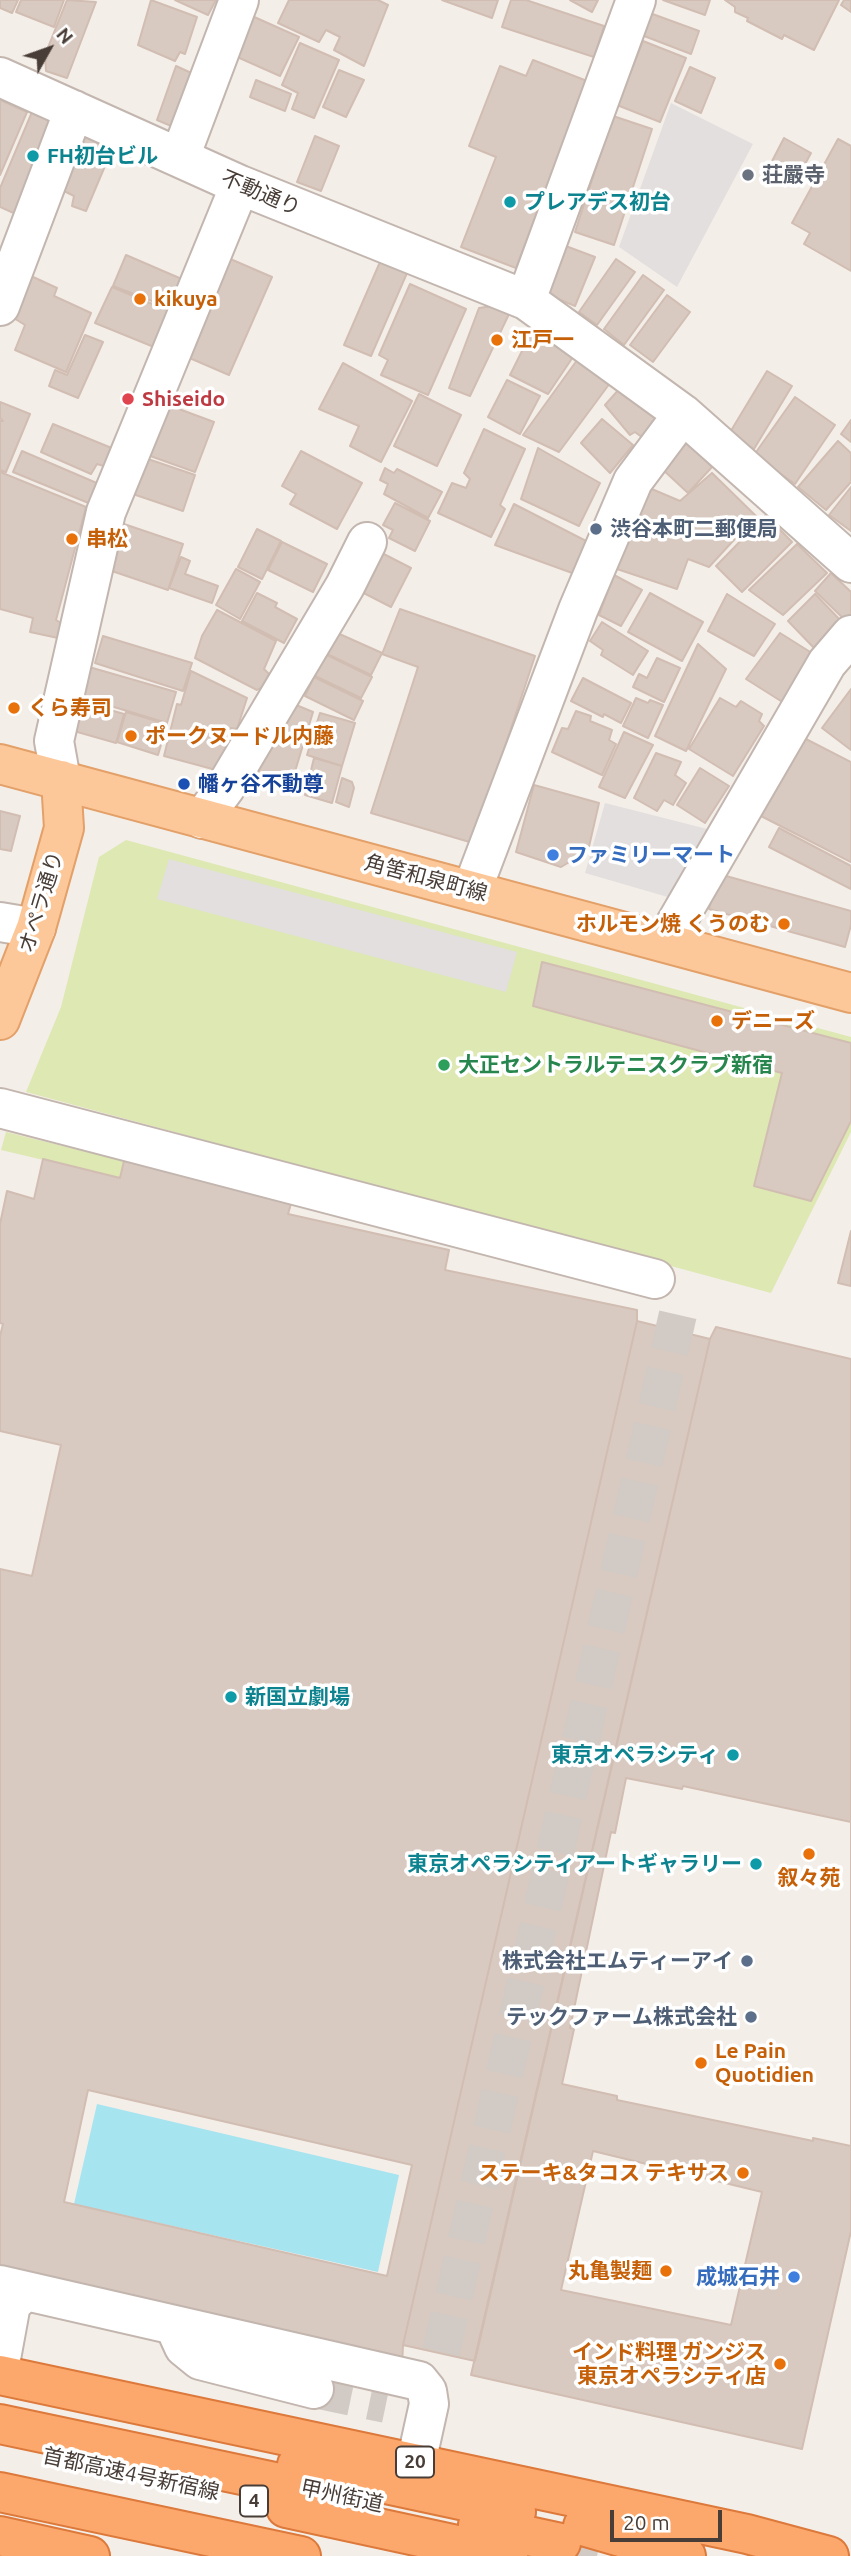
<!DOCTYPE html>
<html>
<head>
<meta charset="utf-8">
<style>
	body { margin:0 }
	#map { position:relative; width:851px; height:2556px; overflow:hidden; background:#f4eee9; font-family:Ubuntu,sans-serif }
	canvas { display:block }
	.north { position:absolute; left:14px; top:14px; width:70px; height:70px; -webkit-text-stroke:5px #fff; paint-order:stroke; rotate:50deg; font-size:19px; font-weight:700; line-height:28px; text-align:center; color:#483d37 }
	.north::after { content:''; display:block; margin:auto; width:24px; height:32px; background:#483d37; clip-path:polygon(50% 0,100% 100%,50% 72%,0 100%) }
	.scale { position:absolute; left:610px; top:2510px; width:112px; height:32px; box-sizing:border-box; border:4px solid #483d37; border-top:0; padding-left:9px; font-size:21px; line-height:24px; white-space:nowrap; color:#483d37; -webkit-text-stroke:5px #fff; paint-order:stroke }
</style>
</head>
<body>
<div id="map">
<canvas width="851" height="2556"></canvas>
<div class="north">N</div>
<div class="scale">20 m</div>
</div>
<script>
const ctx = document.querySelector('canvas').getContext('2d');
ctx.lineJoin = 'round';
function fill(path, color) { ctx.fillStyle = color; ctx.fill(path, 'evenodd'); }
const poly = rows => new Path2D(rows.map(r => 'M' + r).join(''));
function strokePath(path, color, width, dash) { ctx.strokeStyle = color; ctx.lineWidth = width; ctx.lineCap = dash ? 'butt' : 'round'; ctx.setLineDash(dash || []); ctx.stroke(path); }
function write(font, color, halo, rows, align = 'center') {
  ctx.font = font + ' Ubuntu,"Noto Sans JP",sans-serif'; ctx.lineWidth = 7; ctx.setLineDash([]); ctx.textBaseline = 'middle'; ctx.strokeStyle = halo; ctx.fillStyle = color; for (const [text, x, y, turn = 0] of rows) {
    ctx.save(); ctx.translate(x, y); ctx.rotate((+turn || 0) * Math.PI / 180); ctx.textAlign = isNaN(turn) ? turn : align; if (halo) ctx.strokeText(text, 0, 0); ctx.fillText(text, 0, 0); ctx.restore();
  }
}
fill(poly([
	[126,840,851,1037,851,1132,771,1293,26,1092,61,1007,99,857],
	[6,1132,124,1161,120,1178,1,1150]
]), '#dde8b2');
fill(poly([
	[671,103,753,144,677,287,619,247],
	[605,803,719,832,678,900,585,873],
	[169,859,517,952,506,992,157,899]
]), '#e3dfde');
fill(poly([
	[97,2104,399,2175,378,2272,74,2204]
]), '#a6e4f0');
const building = poly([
	[0,0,18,0,12,13,0,8,0,0],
	[21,0,64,0,54,27,16,12,21,0],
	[67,0,96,2,67,78,46,71,45,55,67,0],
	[151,0,197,17,185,54,180,52,175,61,138,45,151,0],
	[175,0,216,0,208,15,175,0],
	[289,0,378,0,388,5,364,66,334,50,340,37,326,30,319,42,278,23,289,0],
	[442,0,498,0,492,18,442,0],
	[511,0,526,0,604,26,594,57,502,27,511,0],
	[570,0,598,0,592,12,570,0],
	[663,0,710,0,705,15,663,0],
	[725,0,839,0,814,50,784,35,782,39,747,21,748,18,735,12,735,7,725,0],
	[844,0,851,0,851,12,841,5,844,0],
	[647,12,699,31,691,54,639,34,647,12],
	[252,16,299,37,280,76,235,56,252,16],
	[643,41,686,58,660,122,617,105,643,41],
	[300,43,339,60,314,118,292,109,298,93,282,85,300,43],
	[533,60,587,81,516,268,461,247,496,157,469,146,500,66,526,76,533,60],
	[176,66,198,76,176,128,157,120,176,66],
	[690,67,715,78,701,113,675,101,690,67],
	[339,70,364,80,346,117,323,107,339,70],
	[256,80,291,94,285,111,250,97,256,80],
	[0,100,27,112,0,175,0,100],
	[32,112,66,124,29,220,0,207,0,188,32,112],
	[613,116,652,129,614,245,575,232,613,116],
	[83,134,113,147,86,211,72,206,74,196,60,189,83,134],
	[315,136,339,146,321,191,297,182,315,136],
	[784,138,811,153,796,181,769,167,784,138],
	[838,139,851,146,851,271,804,244,810,233,792,223,838,139],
	[563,245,595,257,575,306,544,293,563,245],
	[126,255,184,280,173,309,113,286,126,255],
	[228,258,272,277,229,375,185,356,228,258],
	[616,259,635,272,597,325,579,312,616,259],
	[380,262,407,273,371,356,344,345,380,262],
	[643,275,664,290,624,345,604,329,643,275],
	[31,276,57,288,54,296,91,313,66,372,15,350,25,325,12,317,31,276],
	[410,284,466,309,428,395,381,375,388,360,379,355,410,284],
	[112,287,169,311,154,347,95,323,112,287],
	[667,295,690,312,653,362,630,345,667,295],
	[492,306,509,314,470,396,449,388,479,308,492,306],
	[534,327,575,354,548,394,510,375,534,327],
	[85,335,103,342,78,398,49,386,55,370,67,375,85,335],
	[580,356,613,379,559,452,523,435,580,356],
	[343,363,412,401,381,462,350,446,359,426,319,409,343,363],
	[767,371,792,386,754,449,729,434,767,371],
	[507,380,540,396,520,434,488,417,507,380],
	[621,387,663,421,647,441,635,432,630,435,605,405,621,387],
	[419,394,461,415,437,466,394,446,419,394],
	[795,397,835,425,795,484,754,455,795,397],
	[0,402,30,414,6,472,0,470,0,421,3,421,0,418,0,402],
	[160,402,214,422,195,472,142,453,160,402],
	[602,419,633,445,610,473,581,443,602,419],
	[851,420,851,442,841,434,851,420],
	[53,424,114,449,107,467,97,464,91,474,41,452,53,424],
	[484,429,525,449,500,505,505,509,491,537,438,513,452,483,466,488,470,479,464,473,484,429],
	[685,440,712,467,688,493,660,467,685,440],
	[838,441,851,453,851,482,826,510,798,487,838,441],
	[538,448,600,483,579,526,521,499,538,448],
	[22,451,99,484,91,504,13,472,22,451],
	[301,451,362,483,337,529,290,504,296,494,282,486,301,451],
	[139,456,195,475,183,511,127,492,139,456],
	[385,468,394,473,397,469,442,492,428,518,384,494,388,484,380,480,385,468],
	[0,472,86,507,56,620,61,623,58,638,30,632,33,618,0,609,0,472],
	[712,473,756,516,709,567,688,559,677,589,617,569,647,487,680,501,712,473],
	[851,487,851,531,829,515,851,487],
	[395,503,430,521,415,551,389,538,393,530,383,525,395,503],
	[514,504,588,542,575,574,495,545,514,504],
	[766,515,792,542,742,592,716,566,766,515],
	[118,522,183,544,168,590,103,568,118,522],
	[257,529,281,541,262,579,238,567,257,529],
	[282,542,327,564,313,592,268,570,282,542],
	[797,544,827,573,783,615,749,590,797,544],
	[374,549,411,568,391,607,354,588,374,549],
	[181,557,190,561,185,574,218,586,212,603,169,588,181,557],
	[236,569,260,582,240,619,216,605,236,569],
	[831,573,851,592,851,614,845,620,815,591,831,573],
	[614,575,642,590,621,626,599,615,614,575],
	[257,593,277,603,275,607,297,619,284,643,242,621,257,593],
	[650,593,703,622,682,661,628,632,650,593],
	[727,594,775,624,754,656,708,631,727,594],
	[815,594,843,623,815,649,788,621,815,594],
	[400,609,535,656,473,843,371,813,418,667,382,654,400,609],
	[217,610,276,641,264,669,269,674,262,687,257,690,195,658,202,636,217,610],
	[602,622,648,651,633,675,601,655,603,650,590,641,602,622],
	[335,632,382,653,371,675,325,653,335,632],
	[780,633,815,655,784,703,746,679,780,633],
	[103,636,192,663,183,691,95,663,103,636],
	[698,644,726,669,686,751,655,736,698,644],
	[323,653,372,677,361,698,313,675,323,653],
	[657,658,680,668,664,702,633,687,639,674,647,678,657,658],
	[89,667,176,692,167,723,81,697,89,667],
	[191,671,247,698,237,729,231,728,220,771,164,756,177,704,181,705,191,671],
	[314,677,363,701,354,720,305,696,314,677],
	[583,678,631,703,621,723,604,714,603,717,571,701,583,678],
	[851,689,851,750,822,728,851,689],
	[636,698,648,703,650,700,663,705,648,738,623,726,636,698],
	[720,698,736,707,741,701,762,714,759,721,764,726,733,776,689,749,720,698],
	[284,700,313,712,290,788,253,775,284,700],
	[82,702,124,714,116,743,74,731,82,702],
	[576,711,591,716,590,721,612,730,609,740,616,744,602,775,552,752,562,728,568,729,576,711],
	[126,712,167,724,158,755,117,742,126,712],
	[320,713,355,723,342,766,307,755,320,713],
	[624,732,653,745,625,798,599,787,624,732],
	[802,737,851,762,851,862,761,816,802,737],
	[656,753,681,762,675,775,686,783,673,805,664,800,657,811,634,798,656,753],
	[314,758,342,766,332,803,305,795,314,758],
	[700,768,729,786,705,823,677,805,700,768],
	[342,778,352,782,354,788,349,807,336,802,342,778],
	[534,785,599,803,588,851,561,867,516,852,534,785],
	[0,811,20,816,11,851,0,849,0,811],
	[779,828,851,866,851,889,769,847,779,828],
	[719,874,851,911,851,925,845,947,709,909,719,874],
	[542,962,851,1043,851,1121,811,1201,754,1186,782,1073,533,1006,542,962],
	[43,1159,120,1178,124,1161,292,1200,288,1214,449,1250,445,1270,637,1310,637,1321,403,2345,402,2366,0,2271,0,1569,32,1576,61,1445,0,1431,0,1336,3,1324,0,1323,0,1224,7,1191,34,1199,43,1159],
	[88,2090,412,2165,387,2276,64,2202,88,2090],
	[851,1231,851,1286,838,1283,851,1231],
	[637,1321,710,1339,475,2361,403,2345,637,1321],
	[716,1327,851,1359,851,2231,802,2449,471,2375,710,1339,716,1327],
	[593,2151,762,2192,731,2325,561,2290,593,2151],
	[626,1778,682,1789,683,1786,851,1822,851,2146,813,2138,813,2141,617,2100,617,2096,562,2084,574,2029,570,2028,611,1832,615,1833,626,1778]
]);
fill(building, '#d9cac1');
strokePath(building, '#d1bdb2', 2);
strokePath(poly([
	[441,2352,678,1314],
	[314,2389,386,2404]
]), '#d2cbc5', 38, [38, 19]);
strokePath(poly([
	[561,2543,623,2556]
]), '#d2cbc5', 38, [38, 19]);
const minor = poly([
	[0,77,240,185,526,300,683,414,851,563],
	[180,157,239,0],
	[526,300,636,0],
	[0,306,74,110],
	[61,780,54,741,106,512,240,185],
	[202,819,225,788,345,586,367,542],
	[472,890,578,610,633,481,683,414],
	[0,922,36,928],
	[665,942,827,663,851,635],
	[0,1108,655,1279],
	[0,2285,419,2381,427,2391,429,2404,416,2463],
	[174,2325,184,2347,200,2360,314,2389],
	[0,2364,11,2304,26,2291]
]);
const major = poly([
	[0,764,851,993],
	[0,1020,36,928,64,828,61,780]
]);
const highway = poly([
	[0,2375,747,2534,829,2556],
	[0,2424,327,2493],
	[297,2465,516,2512],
	[0,2492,301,2556],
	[286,2508,508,2556],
	[478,2525,561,2543],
	[583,2526,686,2556],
	[0,2536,90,2556]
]);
strokePath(minor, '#c3b6af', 42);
strokePath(major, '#e3a068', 42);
strokePath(highway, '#dc793b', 42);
strokePath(minor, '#fff', 38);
strokePath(major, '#fdc899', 38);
strokePath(highway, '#fca86c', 38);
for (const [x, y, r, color] of [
	[33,156,7,"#0f9aa8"],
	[748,175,7,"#6b7280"],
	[510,202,7,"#0f9aa8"],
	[140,299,7,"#e8710a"],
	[497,340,7,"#e8710a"],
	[128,399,7,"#e0444e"],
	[596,529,7,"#5c6f8a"],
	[72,539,7,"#e8710a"],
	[14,708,7,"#e8710a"],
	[131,736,7,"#e8710a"],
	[184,784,7,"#1a4fb4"],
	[553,855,7,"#3f7fe0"],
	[784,924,7,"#e8710a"],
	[717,1021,7,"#e8710a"],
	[444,1065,7,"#2e9e5b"],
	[231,1697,7,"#0f9aa8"],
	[733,1755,7,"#0f9aa8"],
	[809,1854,7,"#e8710a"],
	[756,1864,7,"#0f9aa8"],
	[747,1961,7,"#5c6f8a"],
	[751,2017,7,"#5c6f8a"],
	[701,2063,7,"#e8710a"],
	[743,2173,7,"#e8710a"],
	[666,2271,7,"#e8710a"],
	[794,2277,7,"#3f7fe0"],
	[780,2364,7,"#e8710a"]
]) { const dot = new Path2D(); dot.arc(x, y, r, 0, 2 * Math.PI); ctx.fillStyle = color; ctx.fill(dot); strokePath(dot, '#fff', 2.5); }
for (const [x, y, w] of [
	[415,2462,38],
	[254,2501,28]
]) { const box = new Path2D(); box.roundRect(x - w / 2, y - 15.5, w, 31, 5); ctx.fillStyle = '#fff'; ctx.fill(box); strokePath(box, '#483d37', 2); }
write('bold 19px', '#483d37', null, [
	["20",415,2462],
	["4",254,2501]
]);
write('bold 21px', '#0d838f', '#fff', [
	["FH初台ビル",47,156],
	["プレアデス初台",524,202],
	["新国立劇場",245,1697],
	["東京オペラシティ",719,1755,"right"],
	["東京オペラシティアートギャラリー",742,1864,"right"]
], 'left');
write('bold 21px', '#5b616d', '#fff', [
	["荘嚴寺",762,175]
], 'left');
write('21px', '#483d37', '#fff', [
	["不動通り",261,193,23],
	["角筈和泉町線",426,878,15],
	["オペラ通り",41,902,-73],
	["首都高速4号新宿線",131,2474,12],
	["甲州街道",342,2496,12]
]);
write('bold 21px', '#c56008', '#fff', [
	["kikuya",154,299],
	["江戸一",511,340],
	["串松",86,539],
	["くら寿司",28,708],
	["ポークヌードル内藤",145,736],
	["ホルモン焼 くうのむ",770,924,"right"],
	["デニーズ",731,1021],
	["叙々苑",809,1878,"center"],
	["Le Pain",715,2051],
	["Quotidien",715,2075],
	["ステーキ&タコス テキサス",729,2173,"right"],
	["丸亀製麺",652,2271,"right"],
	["インド料理 ガンジス",766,2352,"right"],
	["東京オペラシティ店",766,2376,"right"]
], 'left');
write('bold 21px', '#be3a42', '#fff', [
	["Shiseido",142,399]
], 'left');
write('bold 21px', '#4e5e75', '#fff', [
	["渋谷本町二郵便局",610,529,"left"],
	["株式会社エムティーアイ",733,1961],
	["テックファーム株式会社",737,2017]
], 'right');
write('bold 21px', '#164399', '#fff', [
	["幡ヶ谷不動尊",198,784]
], 'left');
write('bold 21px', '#366cbe', '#fff', [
	["ファミリーマート",567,855],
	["成城石井",780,2277,"right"]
], 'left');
write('bold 21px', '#27864d', '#fff', [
	["大正セントラルテニスクラブ新宿",458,1065]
], 'left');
</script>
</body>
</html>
